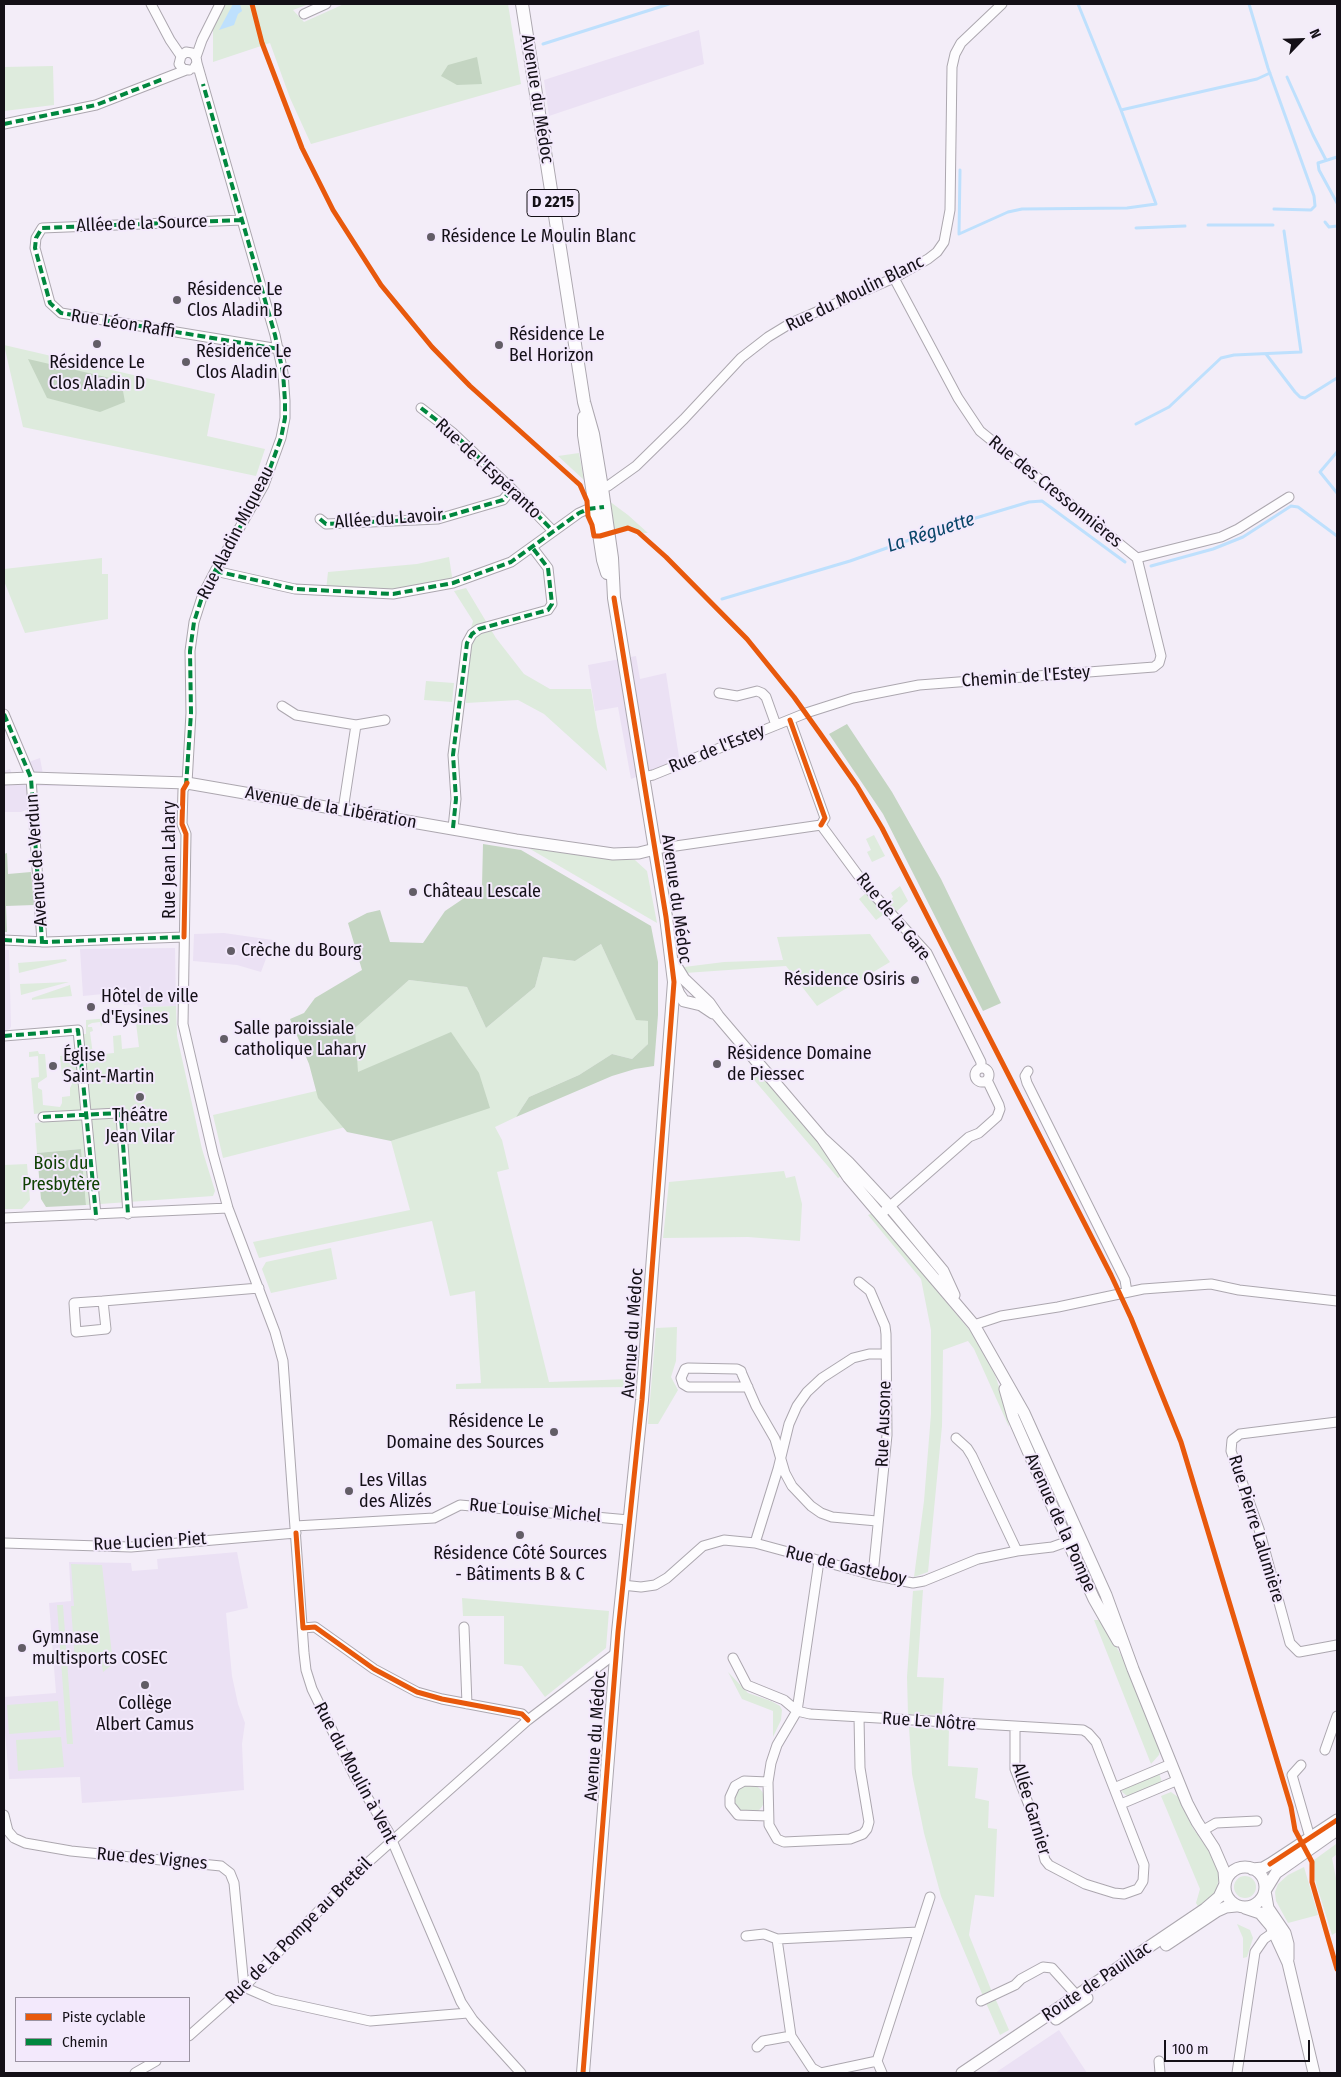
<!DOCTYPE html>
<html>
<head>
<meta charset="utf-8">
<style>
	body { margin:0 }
	#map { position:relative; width:1341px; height:2077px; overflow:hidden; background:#f3edf8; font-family:"Fira Sans Condensed",sans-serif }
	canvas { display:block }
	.frame { position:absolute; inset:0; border:5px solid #141017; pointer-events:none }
	.legend { position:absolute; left:15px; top:1997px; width:175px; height:65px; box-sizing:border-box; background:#f3e9fc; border:1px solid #9a92a0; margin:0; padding:6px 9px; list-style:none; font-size:15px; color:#141017 }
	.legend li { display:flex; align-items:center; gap:10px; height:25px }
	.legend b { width:25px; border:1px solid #9a92a0 }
	.north { position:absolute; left:1276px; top:15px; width:50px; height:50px; -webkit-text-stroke:4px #f3e9fc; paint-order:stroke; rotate:66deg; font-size:14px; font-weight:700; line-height:20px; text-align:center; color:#141017 }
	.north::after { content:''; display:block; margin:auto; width:18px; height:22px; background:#141017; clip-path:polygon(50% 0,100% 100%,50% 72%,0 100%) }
	.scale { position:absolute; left:1164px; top:2040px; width:146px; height:22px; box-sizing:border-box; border:2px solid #141017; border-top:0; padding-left:6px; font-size:15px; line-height:18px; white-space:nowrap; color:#141017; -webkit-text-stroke:4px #f3e9fc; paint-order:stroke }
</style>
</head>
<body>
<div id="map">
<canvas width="1341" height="2077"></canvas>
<div class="frame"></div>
<ul class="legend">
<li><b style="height:6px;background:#e8590c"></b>Piste cyclable</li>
<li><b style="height:6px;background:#00873e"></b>Chemin</li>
</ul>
<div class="north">N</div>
<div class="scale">100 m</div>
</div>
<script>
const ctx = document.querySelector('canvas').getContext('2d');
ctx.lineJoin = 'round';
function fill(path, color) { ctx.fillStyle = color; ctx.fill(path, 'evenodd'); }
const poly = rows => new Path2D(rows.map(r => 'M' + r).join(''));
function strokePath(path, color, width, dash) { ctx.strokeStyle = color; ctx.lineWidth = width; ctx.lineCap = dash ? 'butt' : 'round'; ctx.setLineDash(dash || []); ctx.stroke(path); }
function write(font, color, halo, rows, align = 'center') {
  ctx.font = font + ' "Fira Sans Condensed",sans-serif'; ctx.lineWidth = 4; ctx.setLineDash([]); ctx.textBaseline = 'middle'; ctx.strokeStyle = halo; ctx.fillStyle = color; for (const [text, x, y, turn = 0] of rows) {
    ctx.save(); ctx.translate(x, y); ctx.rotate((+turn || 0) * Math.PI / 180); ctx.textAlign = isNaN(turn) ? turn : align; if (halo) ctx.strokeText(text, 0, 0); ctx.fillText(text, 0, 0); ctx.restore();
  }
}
fill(poly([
	[699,30,704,64,549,116,544,80],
	[636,656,640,679,666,673,679,757,675,762,631,779,618,707,595,711,588,665],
	[40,758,43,774,82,773,83,786,36,786,37,806,21,812,4,812,4,771,10,769,12,774,22,773,20,765],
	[224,933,273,940,261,972,237,965,193,961,194,934],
	[175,948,176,1006,138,1007,137,1004,124,1005,123,992,83,996,80,949],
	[4,950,9,950,11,1026,10,1029,5,1031],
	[237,1552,248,1608,226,1613,232,1676,238,1704,245,1723,242,1744,244,1790,172,1797,82,1803,80,1777,9,1779,4,1720,4,1697,56,1693,49,1603,71,1601,69,1562,131,1563,132,1571,158,1569,157,1559],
	[1059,2030,1087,2073,995,2073]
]), '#ebe1f4');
fill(poly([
	[226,4,309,4,293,10,304,22,344,4,508,4,521,84,311,144,290,98,270,43,213,62,213,27],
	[53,66,54,105,4,111,4,67],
	[4,345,215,394,207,436,265,449,256,476,23,427],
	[579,453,584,480,558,456],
	[609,501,628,515,648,533,643,533,631,526,614,529],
	[449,557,453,583,393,594,326,591,328,572,417,564],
	[102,558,102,574,108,574,108,619,25,633,4,581,4,569],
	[466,588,496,638,524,674,550,689,591,689,597,727,607,771,544,714,518,700,466,703,467,643,473,621,454,591],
	[426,681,454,683,452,702,424,700],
	[874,835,885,856,872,862,867,852,871,850,866,839],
	[525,846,613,859,635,860,647,871,657,923],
	[900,886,908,901,896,912,887,903,893,897,891,893],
	[866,893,883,910,883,915,876,920,859,899],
	[870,934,890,962,817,1006,786,966,685,973,684,967,724,962,783,960,777,937],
	[601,944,636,1019,648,1021,648,1044,632,1059,612,1054,579,1075,529,1097,516,1117,495,1127,502,1140,509,1169,497,1172,549,1382,629,1379,628,1387,456,1389,456,1384,481,1383,475,1291,450,1296,432,1221,259,1258,253,1242,410,1210,391,1141,489,1107,385,1117,223,1158,213,1115,316,1091,357,1072,355,1028,409,980,467,987,486,1028,535,987,543,957,575,961],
	[66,959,67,961,19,973,18,963],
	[69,982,21,995,20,984],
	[70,985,72,996,32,1000,32,998],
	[176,1006,177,1036,202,1149,215,1191,213,1196,86,1205,81,1149,37,1153,35,1123,43,1122,43,1113,34,1114,31,1078,39,1077,38,1056,29,1057,29,1052,38,1051,39,1054,45,1054,47,1077,38,1083,38,1088,42,1090,43,1105,60,1107,62,1103,62,1097,70,1096,70,1088,72,1084,71,1080,68,1078,62,1076,60,1056,83,1053,81,1034,86,1034,86,1020,110,1018,109,1026,109,1022,103,1023,101,1027,100,1022,92,1023,88,1025,88,1027,92,1027,93,1031,90,1032,93,1055,114,1053,113,1036,121,1035,122,1049,139,1047,136,1023,127,1024,126,1021,119,1022,118,1019,112,1019,112,1018,143,1014,143,1007],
	[754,1068,825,1149,843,1175,838,1178,749,1074],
	[27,1164,30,1200,22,1209,4,1209,4,1165],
	[784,1171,786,1178,795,1176,802,1204,800,1241,748,1237,663,1238,669,1182],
	[873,1213,971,1332,995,1375,1007,1410,1009,1427,974,1349,968,1341,943,1350,942,1426,928,1572,914,1577,924,1501,931,1414,931,1330,921,1279,868,1215],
	[331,1248,337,1279,271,1293,262,1269,266,1262],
	[677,1327,676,1361,671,1377,678,1390,658,1424,648,1424,656,1328],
	[71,1564,102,1565,113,1664,103,1672,101,1660,75,1662,71,1606,74,1606],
	[923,1590,917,1677,944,1678,942,1715,908,1714,907,1677,913,1591],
	[462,1598,609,1611,606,1648,545,1697,522,1666,504,1664,504,1616,463,1616],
	[57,1605,63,1605,73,1744,67,1744],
	[1094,1620,1099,1620,1108,1632,1126,1664,1160,1750,1159,1755,1151,1764],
	[728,1672,748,1693,771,1701,780,1706,782,1710,781,1720,773,1737,773,1711,742,1699],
	[58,1701,60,1730,9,1734,7,1705],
	[909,1727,949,1729,948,1766,978,1768,975,1798,989,1801,988,1828,997,1829,994,1897,975,1895,969,1935,992,1992,983,1996,941,1896,924,1833,912,1774],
	[61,1737,64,1767,18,1771,16,1740],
	[1159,1773,1162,1782,1127,1796,1122,1792,1123,1788],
	'734 1799a15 15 0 1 1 30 0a15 15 0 1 1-30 0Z',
	[1171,1792,1178,1797,1193,1828,1218,1864,1219,1879,1215,1894,1200,1910,1196,1903,1200,1889,1161,1796],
	[1336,1844,1337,1854,1332,1858,1336,1878,1337,1878,1337,1932,1332,1935,1315,1880,1314,1860],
	[1304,1867,1318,1915,1288,1923,1276,1901,1275,1892,1278,1884,1288,1875],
	'1234 1887a11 11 0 1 1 22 0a11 11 0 1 1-22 0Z',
	[1237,1924,1250,1930,1253,1938,1247,1957,1243,1958,1243,1938],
	[995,1998,1009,2030,1000,2035,986,2003]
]), '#deebdd');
fill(poly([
	[477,57,482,84,457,85,441,76,448,65],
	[28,359,110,378,123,391,125,402,100,412,47,398],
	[847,724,892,792,941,879,1001,1003,983,1011,883,814,829,734],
	[483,844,521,850,651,926,658,962,658,1015,654,1066,635,1069,612,1076,516,1117,529,1097,579,1075,612,1054,632,1059,648,1044,648,1021,636,1020,601,944,575,961,543,957,535,987,486,1028,467,987,409,980,355,1028,358,1072,451,1032,479,1073,490,1108,391,1141,347,1132,318,1098,309,1064,290,1019,304,1013,315,998,362,970,348,923,367,913,380,910,390,942,423,943,445,911,482,886],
	[7,853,8,874,31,872,34,905,6,906,7,932,4,932,4,854],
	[81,1149,86,1205,46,1207,41,1199,37,1153]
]), '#c4d5c2');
fill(poly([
	[233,4,240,4,242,11,238,14,234,25,219,30]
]), '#bee0fd');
strokePath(poly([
	[1078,4,1121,110],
	[1249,4,1268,68,1314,196,1315,206,1311,210,1274,209],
	[543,44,669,4],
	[1287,77,1313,135,1326,160],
	[1337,157,1318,163,1319,170,1337,203],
	[960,170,959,234,1008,212,1022,209,1127,208,1156,204,1121,110,1257,79,1270,73],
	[1325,222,1329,227,1337,226],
	[1208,225,1273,225],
	[1136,228,1185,226],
	[1266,354,1295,392,1300,397,1305,398,1337,378],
	[1136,424,1169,407,1221,358,1234,355,1301,352,1284,231],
	[1337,452,1320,472,1337,493],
	[1151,566,1213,549,1243,537,1291,506,1298,507,1337,536],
	[722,599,850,561,949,526,1029,502,1042,501,1125,562]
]), '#bee0fd', 3);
const street = poly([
	[151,4,170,40,181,56],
	[304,14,326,4],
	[196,57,202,40,220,4],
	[197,63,275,335,283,373,285,401,285,418,281,438,264,485,215,571,203,594,194,622,190,651,191,713,187,783,183,790,182,824,186,834,183,1024,213,1154,228,1208,275,1332,283,1361,304,1653,306,1670,312,1689,355,1777,388,1831,461,2002,473,2020,521,2073],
	[189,70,183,69,179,64,181,56,186,52,192,53,196,57,197,63,194,68],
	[4,124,96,105,186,70],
	[242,220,42,228,36,238,35,248,50,303,61,313,279,349],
	[894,278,958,398,980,431,1137,558,1221,537,1238,529,1289,497],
	[421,408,452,432,512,489,553,531],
	[598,488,608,486,636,466,684,419,741,358,768,337,791,323,894,278,928,259,937,252,944,242,950,210,952,67,955,54,961,43,1002,4],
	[320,519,326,524,438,519,503,500,512,489],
	[215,571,295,589,393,594,453,583,511,562,579,513,588,509,599,507],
	[719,693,737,696,757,691,762,693,766,697,776,725],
	[282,706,296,715,356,725,343,810],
	[4,714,31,778,42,942],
	[790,720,825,818,821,825],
	[356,725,385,720],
	[643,777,653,775,806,713,853,698,919,685,1154,667,1159,663,1161,656,1137,558],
	[453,828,456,799,453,755,467,643,472,634,479,629,548,610,552,604,548,568,532,547],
	[655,849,821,825,866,886,927,953,981,1062,981,1068],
	[4,940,46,942,184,937],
	[4,1036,78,1030,96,1215],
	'975 1075a7 7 0 1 1 14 0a7 7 0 1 1-14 0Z',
	[1028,1071,1025,1076,1027,1083,1125,1280,1127,1292],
	[43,1117,118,1113,121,1116,128,1214],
	[880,1215,969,1137,979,1133,997,1117,1000,1109,999,1105,987,1080],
	[4,1218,228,1208],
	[859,1282,870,1291,885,1326,886,1334,887,1435,873,1575],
	[103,1301,106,1329,76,1332,74,1303,103,1301,259,1288],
	[974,1325,1001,1316,1058,1307,1143,1289,1211,1284,1239,1290,1337,1301],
	[748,1387,688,1387,683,1384,681,1378,685,1369,688,1368,737,1369,741,1371,742,1374,756,1406,775,1439,785,1473,792,1486,811,1506,821,1513,832,1517,877,1521],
	[1337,1422,1240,1434,1232,1440,1231,1451,1259,1529,1290,1643,1299,1652,1337,1645],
	[956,1438,967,1448,972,1456,1017,1551],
	[295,1526,434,1518,460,1505,629,1520],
	[4,1543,131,1547,296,1533],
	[755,1543,778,1469,789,1424,797,1406,807,1392,822,1378,853,1358,869,1354,886,1354],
	[819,1561,797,1711,810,1714,1083,1730,1088,1733,1096,1742,1144,1865,1143,1881,1138,1889,1124,1894,1114,1893,1085,1884,1049,1865,1045,1860,1035,1821,1015,1769,1015,1728],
	[622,1585,641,1587,655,1585,667,1578,703,1546,724,1540,755,1543,873,1575,913,1583,924,1581,978,1559,1017,1551,1052,1547,1080,1537],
	[464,1627,467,1704],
	[303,1628,315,1627,374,1669,417,1692,442,1699,522,1714,528,1720],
	[733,1658,747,1685,784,1700,797,1711,777,1745,771,1763,768,1782,769,1825,777,1839,784,1842,850,1839,863,1834,867,1829,869,1822,860,1768,859,1717],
	[1325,1750,1337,1716],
	[1301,1765,1292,1775,1309,1834,1314,1842],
	[768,1782,744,1781,735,1786,730,1797,730,1805,738,1815,768,1816],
	[1114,1788,1171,1764],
	[1121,1804,1178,1780],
	[4,1815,8,1831,14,1838,25,1843,71,1851,221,1866,230,1873,234,1883,244,1987,253,1991,274,2000,370,2021,468,2013],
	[1202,1831,1216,1823,1257,1821],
	[746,1936,764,1934,777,1939,918,1932],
	[777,1939,791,2036,812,2068,821,2073],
	[981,2001,1015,1985,1021,1979,1043,1967,1052,1968,1080,1999],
	[189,2036,244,1987,354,1875,402,1832,528,1720,616,1653],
	[757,2047,763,2041,791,2036],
	[1159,2061,1160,2073],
	[135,2073,156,2061],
	[821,2073,877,2061],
	[882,2073,877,2061,930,1897],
	[1237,2073,1255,1952,1264,1939,1274,1932]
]);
const secondary = poly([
	[4,779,31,778,187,783,516,840,613,854,639,853,655,849],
	[673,961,684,979,709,1003,718,1016,822,1138,848,1162,889,1206,943,1271,954,1295],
	[674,982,679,994,684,1001,701,1005,713,1013],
	[822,1138,848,1177,974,1325,1024,1413,1106,1595,1133,1669,1187,1803,1197,1822,1214,1848,1224,1871,1225,1884,1219,1897,1205,1909,962,2073],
	[1005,1389,1013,1417,1068,1542,1094,1599,1118,1641],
	'1225 1887a20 20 0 1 1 40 0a20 20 0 1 1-40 0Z',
	[1252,1869,1263,1868,1270,1864,1337,1820],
	[1245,1908,1260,1913,1271,1926,1288,1963,1314,2073],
	[1166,1945,1217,1911,1226,1907,1236,1906],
	[1288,1959,1288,1944,1285,1933,1268,1908,1265,1891,1276,1873,1337,1830],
	[1056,2019,1087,1998]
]);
const primary = poly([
	[522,4,584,402,593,434,602,488,612,558,614,598,666,917,674,982,642,1400,618,1632,583,2073],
	[584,417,584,435,603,560,607,573]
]);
strokePath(street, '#aca7af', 11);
strokePath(secondary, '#aca7af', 13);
strokePath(primary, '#aca7af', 14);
strokePath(street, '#fdfcfe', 9);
strokePath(secondary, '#fdfcfe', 11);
strokePath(primary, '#fdfcfe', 12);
strokePath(poly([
	[4,124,96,105,163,79],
	[242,220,42,228,36,238,35,248,50,303,61,313,279,349],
	[421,408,452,432,512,489,553,531],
	[320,519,326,524,438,519,503,500,512,489],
	[215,571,295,589,393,594,453,583,511,562,579,513,588,509,604,507],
	[4,714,31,778,42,942],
	[186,786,191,713,190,651,194,622,203,594,215,571,264,485,281,438,285,418,285,401,283,373,275,335,203,84],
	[453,828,456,799,453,755,467,643,472,634,479,629,548,610,552,604,548,568,532,547],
	[4,940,46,942,184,937,184,932],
	[4,1036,78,1030,96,1215],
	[43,1117,118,1113,121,1116,128,1214]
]), '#00873e', 4, [8, 4]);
strokePath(poly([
	[252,4,262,43,302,148,333,210,381,285,432,347,470,386,580,485,587,501,588,516,592,525,594,536,600,536,628,528,638,532,666,557,747,639,794,697,819,732,857,786,882,828,1111,1275,1131,1318,1181,1442,1291,1807,1295,1830,1312,1862,1312,1882,1337,1969],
	[790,720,825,818,821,825],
	[184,937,186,834,182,824,183,790,187,783],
	[296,1533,303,1628,315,1627,374,1669,417,1692,442,1699,522,1714,528,1720],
	[1270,1864,1337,1820],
	[583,2073,618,1632,642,1400,674,982,666,917,614,598]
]), '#e8590c', 5);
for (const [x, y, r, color] of [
	[431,237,5,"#625d66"],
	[177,300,5,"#625d66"],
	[97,344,5,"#625d66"],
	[499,345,5,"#625d66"],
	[186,362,5,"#625d66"],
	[413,892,5,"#625d66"],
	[231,951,5,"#625d66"],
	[915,980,5,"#625d66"],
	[91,1007,5,"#625d66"],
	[224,1039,5,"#625d66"],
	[717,1064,5,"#625d66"],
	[53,1066,5,"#625d66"],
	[140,1097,5,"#625d66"],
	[554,1432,5,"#625d66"],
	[349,1491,5,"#625d66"],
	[520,1535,5,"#625d66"],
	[22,1648,5,"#625d66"],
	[145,1685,5,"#625d66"]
]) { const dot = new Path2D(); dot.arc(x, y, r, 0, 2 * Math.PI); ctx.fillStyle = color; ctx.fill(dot); strokePath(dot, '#f3e9fc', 2); }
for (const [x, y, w] of [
	[553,203,52]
]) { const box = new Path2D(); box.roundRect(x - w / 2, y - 13.5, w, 27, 4); ctx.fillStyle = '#f3e9fc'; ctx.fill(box); strokePath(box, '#141017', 1); }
write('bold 16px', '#141017', null, [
	["D 2215",553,203]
]);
write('18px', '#141017', '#f3e9fc', [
	["Avenue du Médoc",537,99,81],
	["Allée de la Source",142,224,-2],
	["Rue du Moulin Blanc",855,294,-26],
	["Rue Léon Raffi",123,324,9],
	["Rue de l'Espéranto",488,469,43],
	["Rue des Cressonnières",1055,492,39],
	["Allée du Lavoir",389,519,-4],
	["Rue Aladin Miqueau",236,533,-63],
	["Chemin de l'Estey",1026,677,-4],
	["Rue de l'Estey",717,749,-22],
	["Avenue de la Libération",331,808,10],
	["Avenue de Verdun",37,860,-94],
	["Rue Jean Lahary",170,860,-90],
	["Avenue du Médoc",676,899,82],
	["Rue de la Gare",893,917,51],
	["Avenue du Médoc",633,1333,-86],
	["Rue Ausone",884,1424,-88],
	["Rue Louise Michel",535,1511,5],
	["Avenue de la Pompe",1060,1523,66],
	["Rue Pierre Lalumière",1256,1529,73],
	["Rue Lucien Piet",150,1542,-3],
	["Rue de Gasteboy",846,1566,13],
	["Rue Le Nôtre",929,1722,4],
	["Avenue du Médoc",596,1736,-86],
	["Rue du Moulin à Vent",355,1773,62],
	["Allée Garnier",1031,1809,73],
	["Rue des Vignes",152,1859,5],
	["Rue de la Pompe au Breteil",299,1931,-45],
	["Route de Pauillac",1097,1982,-34]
]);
write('18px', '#141017', '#f3e9fc', [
	["Résidence Le Moulin Blanc",441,237],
	["Résidence Le",187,290],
	["Clos Aladin B",187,311],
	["Résidence Le",509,335],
	["Bel Horizon",509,356],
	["Résidence Le",196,352],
	["Clos Aladin C",196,373],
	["Résidence Le",97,363,"center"],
	["Clos Aladin D",97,384,"center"],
	["Château Lescale",423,892],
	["Crèche du Bourg",241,951],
	["Résidence Osiris",905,980,"right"],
	["Hôtel de ville",101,997],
	["d'Eysines",101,1018],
	["Salle paroissiale",234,1029],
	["catholique Lahary",234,1050],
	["Résidence Domaine",727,1054],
	["de Piessec",727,1075],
	["Église",63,1056],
	["Saint-Martin",63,1077],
	["Théâtre",140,1116,"center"],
	["Jean Vilar",140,1137,"center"],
	["Résidence Le",544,1422,"right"],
	["Domaine des Sources",544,1443,"right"],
	["Les Villas",359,1481],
	["des Alizés",359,1502],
	["Résidence Côté Sources",520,1554,"center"],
	["- Bâtiments B & C",520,1575,"center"],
	["Gymnase",32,1638],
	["multisports COSEC",32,1659],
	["Collège",145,1704,"center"],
	["Albert Camus",145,1725,"center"]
], 'left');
write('18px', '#0f4002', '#f3e9fc', [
	["Bois du",61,1164],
	["Presbytère",61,1185]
]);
write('italic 19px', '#074568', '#f3e9fc', [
	["La Réguette",931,533,-18]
]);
</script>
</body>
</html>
